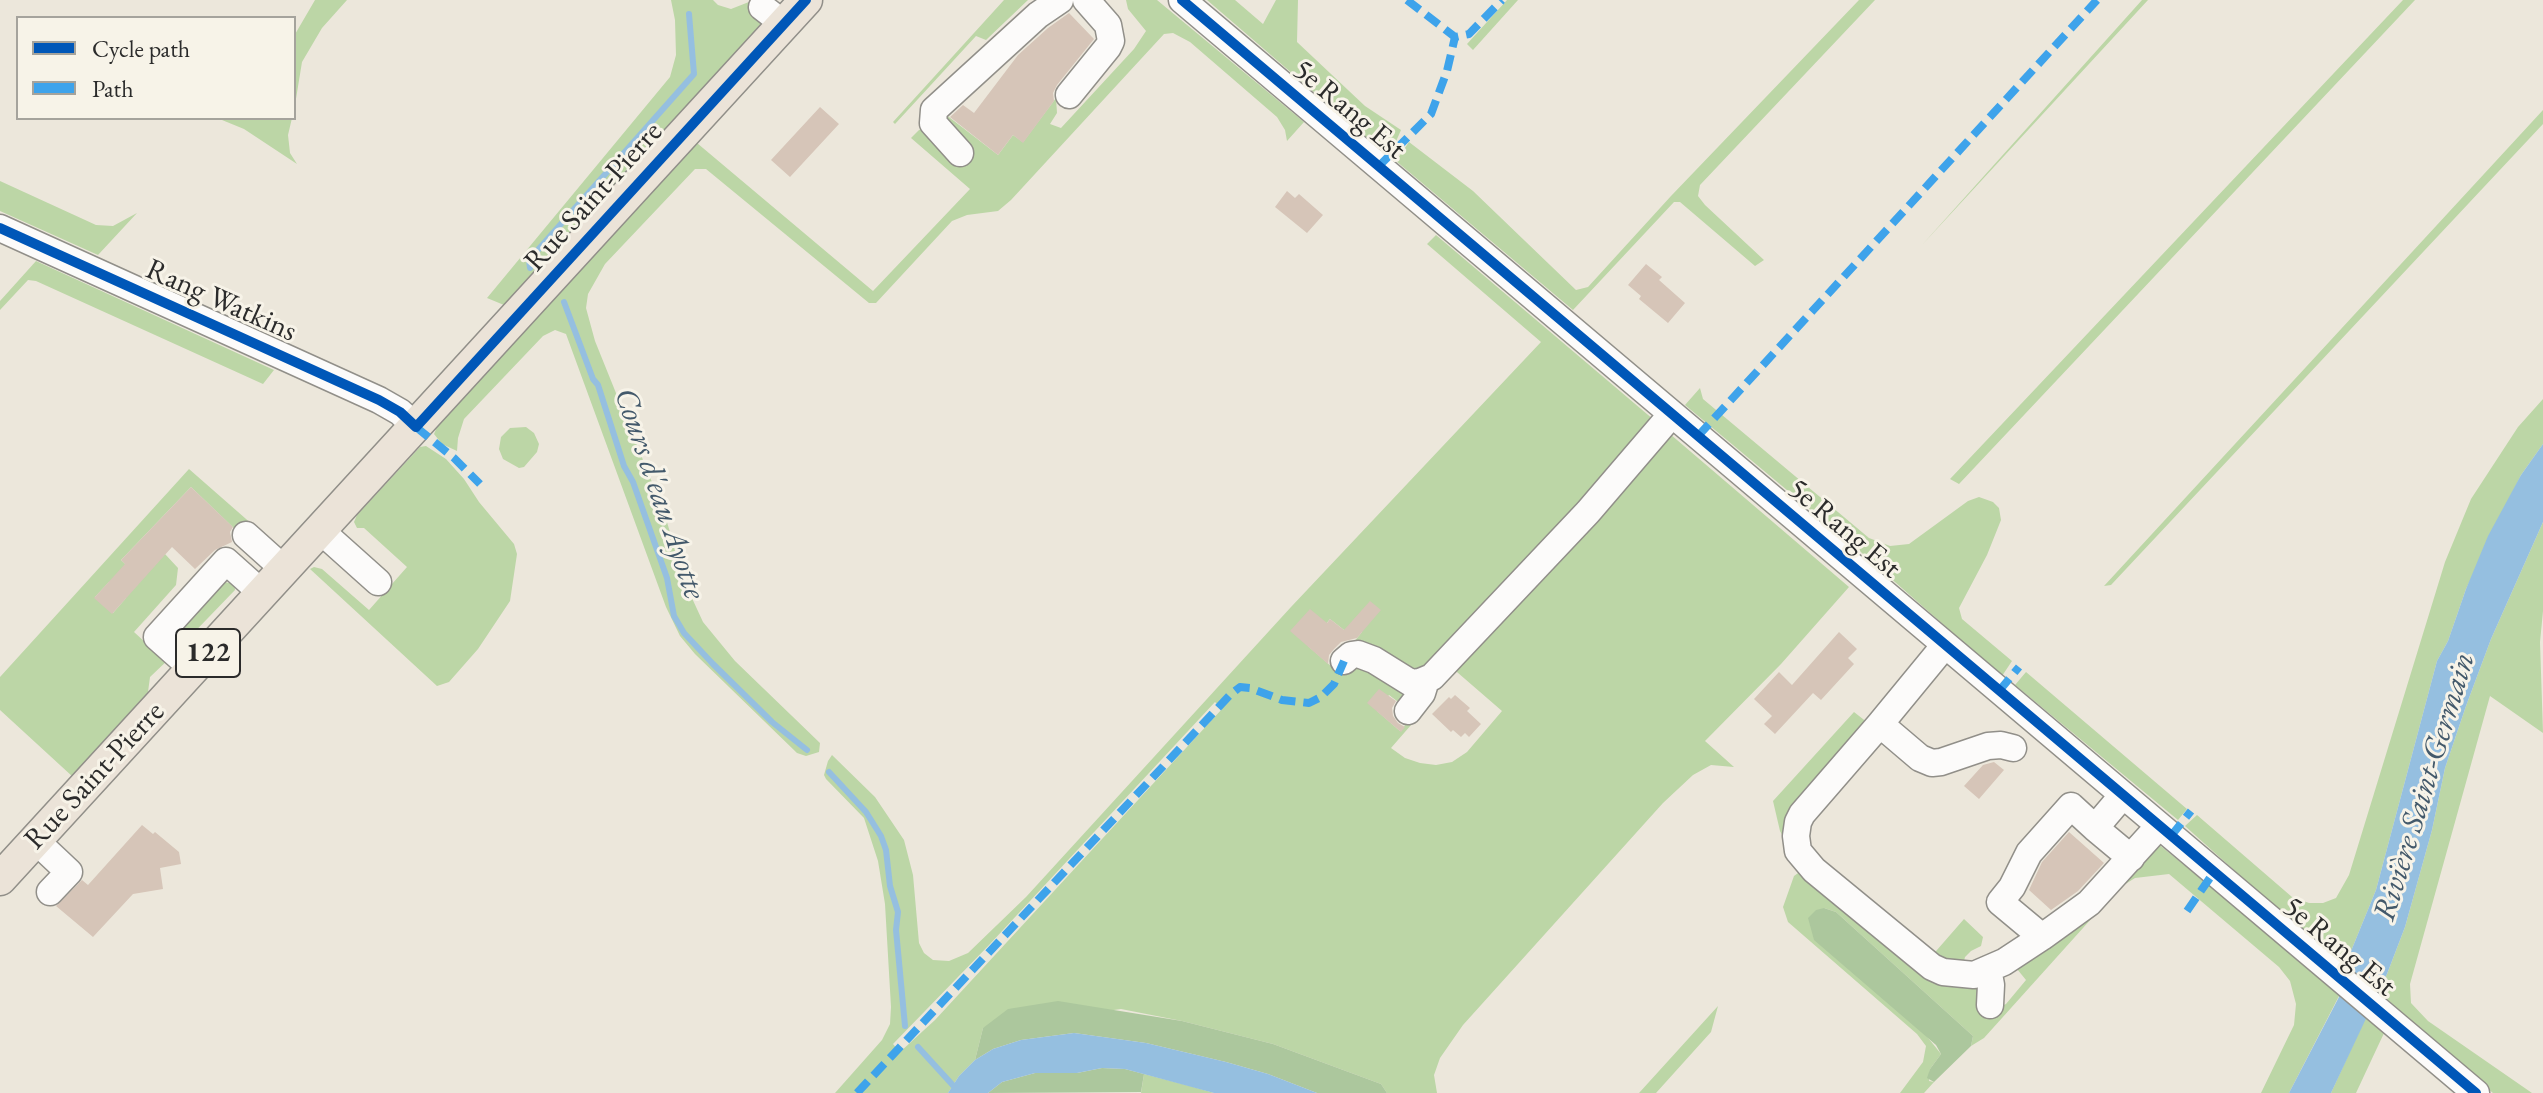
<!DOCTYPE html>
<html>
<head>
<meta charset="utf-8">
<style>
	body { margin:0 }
	#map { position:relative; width:2543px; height:1093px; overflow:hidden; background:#ece7db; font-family:"EB Garamond",serif }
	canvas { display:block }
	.legend { position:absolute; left:16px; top:16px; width:280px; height:104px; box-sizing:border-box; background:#f7f3e8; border:2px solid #a5a39c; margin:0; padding:10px 14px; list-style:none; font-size:24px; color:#2b2b2b }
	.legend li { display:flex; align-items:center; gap:16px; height:40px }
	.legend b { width:40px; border:2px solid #a5a39c }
</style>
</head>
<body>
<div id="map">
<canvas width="2543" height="1093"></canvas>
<ul class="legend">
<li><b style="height:10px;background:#0057b8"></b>Cycle path</li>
<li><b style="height:10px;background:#3ea3eb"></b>Path</li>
</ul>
</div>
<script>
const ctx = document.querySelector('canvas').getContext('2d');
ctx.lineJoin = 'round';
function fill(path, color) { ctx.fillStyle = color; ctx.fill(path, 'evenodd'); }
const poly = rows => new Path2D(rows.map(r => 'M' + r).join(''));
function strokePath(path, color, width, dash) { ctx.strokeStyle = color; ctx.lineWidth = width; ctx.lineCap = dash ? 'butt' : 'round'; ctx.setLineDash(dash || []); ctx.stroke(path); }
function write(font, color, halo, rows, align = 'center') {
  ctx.font = font + ' "EB Garamond",serif'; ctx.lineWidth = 6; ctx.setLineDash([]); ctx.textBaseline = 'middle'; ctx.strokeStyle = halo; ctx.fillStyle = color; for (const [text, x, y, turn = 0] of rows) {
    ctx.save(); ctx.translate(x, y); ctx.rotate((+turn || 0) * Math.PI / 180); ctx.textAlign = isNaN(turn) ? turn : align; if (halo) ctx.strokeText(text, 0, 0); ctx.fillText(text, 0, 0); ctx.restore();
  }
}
fill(poly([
	[315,0,347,0,322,28,302,62,294,111,294,36],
	[671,0,713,0,718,5,731,9,754,0,783,0,760,0,765,21,520,292,504,305,487,298,670,77,676,55,675,20],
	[1004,0,1028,0,986,40,976,36,895,124,893,122],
	[1126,0,1157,0,1304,122,1287,141,1285,130,1277,117,1190,42,1173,33,1164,34,1011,200,998,211,967,215,952,221,876,303,869,303,706,169,695,169,605,264,588,294,586,308,595,341,664,512,685,583,703,622,735,661,820,743,819,752,806,756,797,753,695,654,680,636,666,607,566,334,555,330,543,336,464,419,458,438,457,451,442,444,434,434,437,427,697,143,873,291,970,189,911,138,919,130,929,125,945,131,945,114,998,155,1013,135,1023,142,1056,98,1057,113,1050,124,1061,128,1134,49,1146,31,1128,9],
	[1207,0,1235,0,1263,24,1276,0,1298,0,1297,42,1365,106,1401,130,1394,146,1386,150,1380,149],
	[1507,0,1518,0,1473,50,1467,44],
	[1859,0,1875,0,1700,185,1698,196,1705,205,1764,260,1755,266,1680,202,1674,202,1573,310,1396,161,1409,142,1473,191,1576,290,1588,287,1671,196],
	[2142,0,2148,0,1922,245],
	[2403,0,2415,0,1959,484,1950,479],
	[2543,110,2543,124,2111,585,2104,586],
	[224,118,292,118,288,135,290,153,297,164,244,129,222,120],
	[0,181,96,225,113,226,137,213,98,255,0,211],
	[1436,235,1654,420,1652,429,1419,676,1348,649,1362,632,1344,630,1330,619,1308,646,1332,667,1341,657,1356,670,1361,664,1415,697,1405,707,1389,695,1377,711,1400,731,1414,715,1418,717,1391,748,1405,758,1420,763,1436,765,1452,762,1467,752,1502,711,1450,666,1670,434,1849,587,1781,664,1705,741,1734,767,1711,765,1693,775,1663,803,1463,1025,1440,1058,1434,1075,1437,1093,1387,1093,1381,1084,1273,1044,1182,1021,1121,1009,983,1028,975,1060,959,1076,948,1093,835,1093,882,1040,890,1024,891,1007,885,904,878,861,864,818,826,779,824,775,828,761,832,755,875,797,904,840,913,875,919,943,924,953,933,960,949,961,968,953,1026,897,1291,607,1541,342,1427,244],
	[1215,702,1222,709,935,1020,900,1052,893,1044,990,944],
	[36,261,274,370,263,384,36,281,28,280,0,310,0,301],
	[1700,388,1703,399,1869,538,1890,546,1909,544,1968,501,1979,497,1993,502,1999,508,2001,520,1987,555,1959,608,1962,619,2012,661,2002,676,1854,546,1685,405],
	[2543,399,2543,444,2521,475,2466,589,2448,641,2437,661,2376,890,2349,956,2336,962,2185,826,2197,815,2292,897,2309,903,2323,903,2336,898,2349,875,2445,562,2471,499,2518,427],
	[526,427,534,433,539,444,537,452,524,467,519,468,503,459,499,449,501,437,510,428],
	[426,446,446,459,464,479,479,502,514,544,517,554,510,601,478,649,449,682,437,686,310,569,314,567,322,569,369,610,407,567,364,528,357,528,354,522,357,515,420,447],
	[189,469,278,547,240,534,191,487,121,560,141,579,165,554,178,568,176,585,134,632,159,655,170,658,150,677,148,692,73,777,0,710,0,677],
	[109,582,126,598,113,613,95,597],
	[2543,522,2543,611,2540,642,2543,733,2490,696,2410,984,2411,1003,2428,1021,2532,1093,2493,1093,2376,995,2387,974,2405,927,2432,830,2445,768,2466,706,2491,639],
	[234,579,235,590,180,647,173,639,225,582,229,583],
	[2026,672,2187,809,2178,820,2015,685],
	[1854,712,1868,723,1786,842,1780,831,1773,801],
	[2151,838,2338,991,2339,996,2289,1093,2261,1093,2294,1025,2296,1004,2290,981,2279,967,2169,874,2135,878,2119,888,1984,1038,1971,1046,1973,1036,1836,912,1824,908,1941,1054,1930,1069,1929,1081,1934,1082,1924,1093,1900,1093,1923,1062,1926,1046,1917,1034,1788,922,1783,907,1794,876,1805,868,1981,987,1982,1015,2006,1004,2026,980,2017,969,2021,961],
	[1964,919,1983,937,1981,946,1971,951,1965,957,1964,961,1930,958],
	[1718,1006,1711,1032,1656,1093,1639,1093],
	[2367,1014,2385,1031,2377,1048,2356,1093,2331,1093],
	[1144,1074,1190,1086,1214,1093,1141,1093]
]), '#bcd6a6');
fill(poly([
	[1824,908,1836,912,1973,1036,1971,1046,1934,1082,1927,1078,1930,1069,1941,1054,1936,1045,1814,940,1808,918,1816,910],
	[1058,1001,1182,1021,1273,1044,1381,1084,1387,1093,1317,1093,1268,1074,1226,1062,1146,1043,1074,1033,1021,1040,993,1049,975,1060,983,1028,1008,1009],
	[1102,1068,1125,1069,1144,1074,1141,1092,988,1093,1002,1082,1035,1073,1077,1073]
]), '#acc79d');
fill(poly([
	[2543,444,2543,522,2491,639,2466,706,2445,768,2432,830,2405,927,2387,974,2331,1093,2289,1093,2339,997,2336,962,2349,956,2376,890,2437,661,2448,641,2466,589,2488,536,2521,475],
	[1074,1033,1146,1043,1226,1062,1268,1074,1317,1093,1214,1093,1125,1069,1102,1068,1077,1073,1035,1073,1002,1082,988,1093,948,1093,959,1076,975,1060,993,1049,1021,1040]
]), '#95bfe0');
strokePath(poly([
	[530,268,529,260,694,74,689,14],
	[564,302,593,379,598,385,624,466,633,482,667,578,674,616,684,633,713,664,772,722,807,750],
	[829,772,866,812,881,836,886,850,890,886,898,912,896,930,905,1026],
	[918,1047,960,1093]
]), '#95bfe0', 6);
fill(poly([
	[1069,13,1094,39,1057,85,1053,93,1054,101,1023,143,1013,135,998,155,950,117,963,105,974,113,1018,55,1048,28],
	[820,107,839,124,790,177,771,160],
	[1287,191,1295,198,1299,194,1323,215,1307,233,1275,207],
	[1646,264,1662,277,1659,280,1685,303,1668,323,1639,299,1641,296,1628,285],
	[191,487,233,527,230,532,232,542,215,550,195,569,172,547,112,614,94,598,125,564,121,560],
	[1370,601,1381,610,1357,638,1341,642,1334,649,1329,655,1328,664,1290,631,1310,609,1327,623,1330,619,1344,630],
	[1839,632,1857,649,1848,658,1854,664,1821,700,1813,693,1775,734,1764,724,1772,716,1754,699,1779,672,1792,685],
	[1379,689,1396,701,1392,708,1393,716,1398,723,1405,727,1401,732,1367,703],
	[1455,695,1470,708,1467,711,1481,724,1469,737,1465,733,1461,737,1453,730,1451,732,1432,714,1449,697,1451,699],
	[1994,762,2004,770,1979,799,1964,786,1983,765],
	[142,825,153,834,155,832,179,852,181,864,160,868,163,889,133,894,93,937,56,906,82,880,88,885],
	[2069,832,2104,863,2078,891,2051,910,2029,890,2042,862]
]), '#d6c5b8');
const minor = poly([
	[1182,0,2476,1093],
	[762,7,784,24],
	[1069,95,1108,47,1111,41,1108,25,1086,0],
	[960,153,933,123,934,110,1038,15,1060,0],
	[0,228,379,400,400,412,416,427],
	[321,531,378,582],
	[246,535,285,570],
	[1945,645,1880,724,1920,758,1932,763,1941,762,1988,746,2001,745,2013,748],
	[1344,661,1351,655,1358,654,1374,660,1411,683,1420,682,1432,677,1588,512,1672,414],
	[193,669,157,637,226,561,263,594],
	[1408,711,1422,693,1426,680],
	[1880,724,1802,814,1798,822,1796,836,1798,851,1814,870,1932,967,1943,972,1974,975,2004,962,2042,937,2089,903,2159,826],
	[2095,828,2131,858],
	[35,840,69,872,50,892],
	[2042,937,2000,902,2012,887,2029,853,2071,806,2095,828,2123,795],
	[1988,969,1991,985,1990,1005]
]);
const major = poly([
	[0,879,806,0]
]);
strokePath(minor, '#918f89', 29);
strokePath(major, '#918f89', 35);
strokePath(minor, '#fcfbfa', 26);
strokePath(major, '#ebe3d8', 32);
strokePath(poly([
	[1407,0,1455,37,1469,34,1502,0],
	[1379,166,1431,114,1447,71,1455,37],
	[416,427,454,458,480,484],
	[1698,436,2097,0],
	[1999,691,2019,667],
	[2171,836,2191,811],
	[2187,911,2214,872],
	[857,1093,1230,695,1240,687,1250,688,1282,700,1309,703,1321,697,1334,684,1344,661]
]), '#3ea3eb', 8, [16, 8]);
strokePath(poly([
	[1182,0,2476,1093],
	[0,228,379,400,400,412,416,427,806,0]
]), '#0057b8', 10);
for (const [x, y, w] of [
	[208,653,64]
]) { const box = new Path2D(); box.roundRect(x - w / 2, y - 24, w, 48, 6); ctx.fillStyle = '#f7f3e8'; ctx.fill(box); strokePath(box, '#2b2b2b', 2); }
write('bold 28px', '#2b2b2b', null, [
	["122",208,653]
]);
write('30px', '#2b2b2b', '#f7f3e8', [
	["5e Rang Est",1349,110,40],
	["Rue Saint-Pierre",594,197,-48],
	["Rang Watkins",221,301,24],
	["5e Rang Est",1844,529,40],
	["Rue Saint-Pierre",95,776,-47],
	["5e Rang Est",2339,947,40]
]);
write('italic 32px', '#43596b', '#f7f3e8', [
	["Cours d'eau Ayotte",659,494,71],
	["Rivière Saint-Germain",2425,787,-73]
]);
</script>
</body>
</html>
